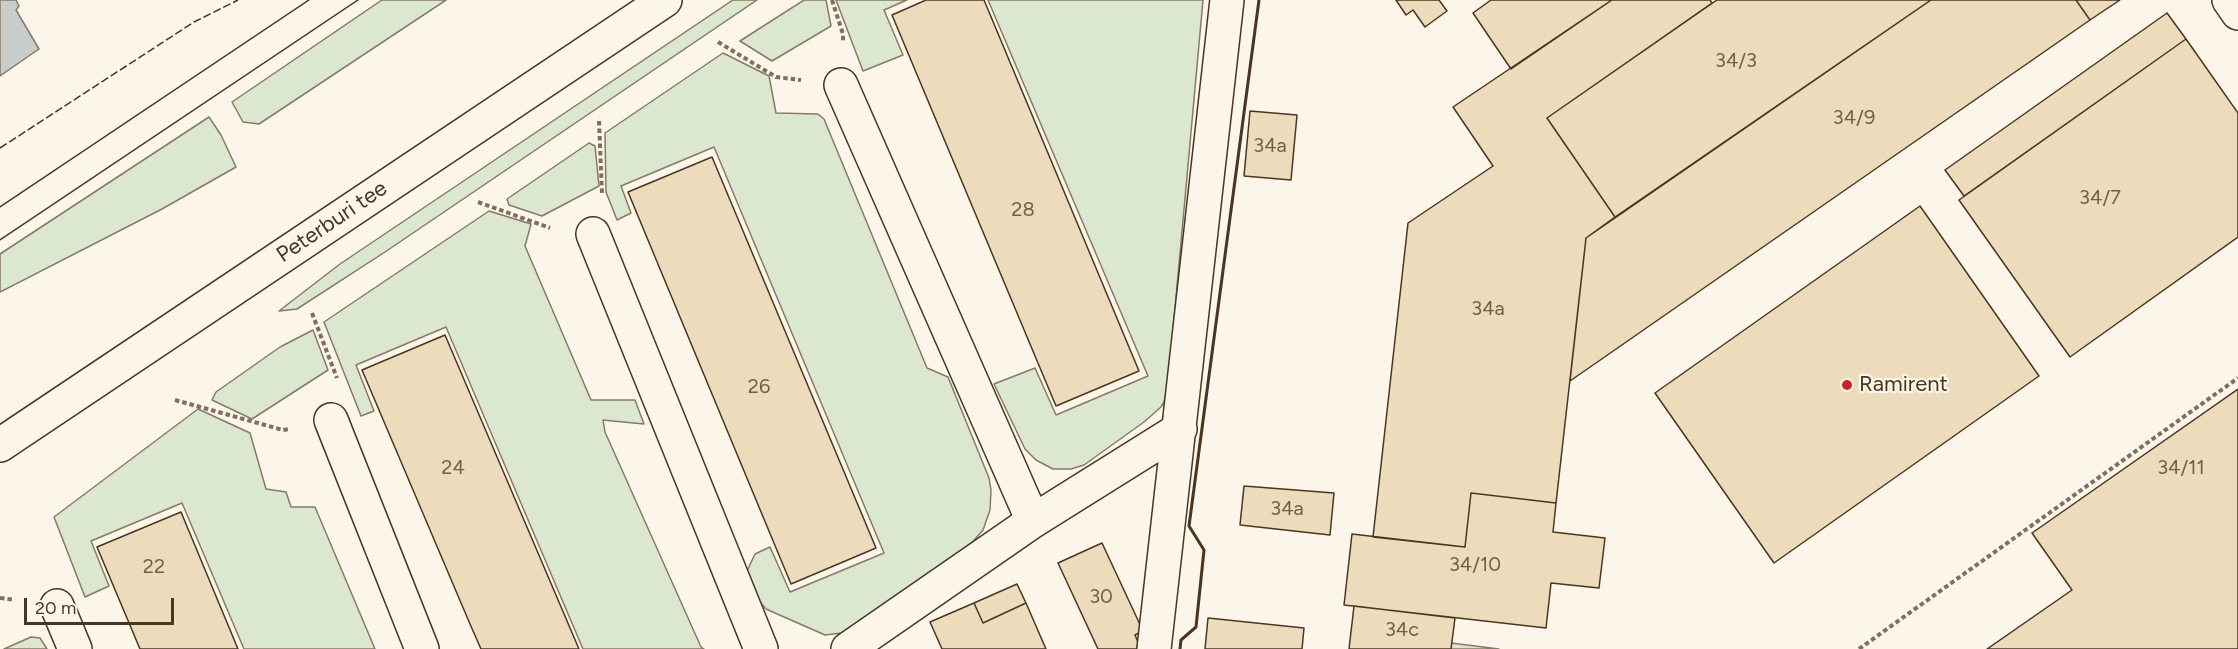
<!DOCTYPE html>
<html>
<head>
<meta charset="utf-8">
<style>
	body { margin:0 }
	#map { position:relative; width:2238px; height:649px; overflow:hidden; background:#fbf6e9; font-family:Figtree,sans-serif }
	canvas { display:block }
	.scale { position:absolute; left:24px; top:598px; width:150px; height:27px; box-sizing:border-box; border:3px solid #4a3520; border-top:0; padding-left:8px; font-size:18px; line-height:21px; white-space:nowrap; color:#4a3520; -webkit-text-stroke:4px #fbf6e9; paint-order:stroke }
</style>
</head>
<body>
<div id="map">
<canvas width="2238" height="649"></canvas>
<div class="scale">20 m</div>
</div>
<script>
const ctx = document.querySelector('canvas').getContext('2d');
ctx.lineJoin = 'round';
function fill(path, color) { ctx.fillStyle = color; ctx.fill(path, 'evenodd'); }
const poly = rows => new Path2D(rows.map(r => 'M' + r).join(''));
function strokePath(path, color, width, dash) { ctx.strokeStyle = color; ctx.lineWidth = width; ctx.lineCap = dash ? 'butt' : 'round'; ctx.setLineDash(dash || []); ctx.stroke(path); }
function write(font, color, halo, rows, align = 'center') {
  ctx.font = font + ' Figtree,sans-serif'; ctx.lineWidth = 4.5; ctx.setLineDash([]); ctx.textBaseline = 'middle'; ctx.strokeStyle = halo; ctx.fillStyle = color; for (const [text, x, y, turn = 0] of rows) {
    ctx.save(); ctx.translate(x, y); ctx.rotate((+turn || 0) * Math.PI / 180); ctx.textAlign = isNaN(turn) ? turn : align; if (halo) ctx.strokeText(text, 0, 0); ctx.fillText(text, 0, 0); ctx.restore();
  }
}
const green = poly([
	[382,0,446,0,259,124,243,122,232,102,382,0],
	[733,0,757,0,385,252,297,309,279,311,340,264,733,0],
	[804,0,826,0,831,26,772,61,740,41,804,0],
	[836,0,907,0,884,10,903,55,863,71,836,0],
	[988,0,1203,0,1167,397,1161,407,1144,422,1084,465,1071,469,1053,469,1036,460,1025,449,994,384,1035,368,1056,415,1148,376,988,0],
	[723,53,769,76,776,113,818,114,824,119,927,368,948,377,989,478,991,490,990,510,983,530,970,545,842,633,825,635,766,609,760,602,747,571,755,554,770,547,790,592,884,553,714,147,621,186,631,213,617,220,606,192,605,133,723,53],
	[209,117,221,135,236,167,162,209,0,292,0,254,209,117],
	[589,143,595,146,599,186,542,216,509,205,507,199,589,143],
	[489,211,531,224,525,246,591,400,635,400,644,424,603,420,605,432,701,647,704,649,583,649,446,327,356,365,374,411,361,416,324,322,489,211],
	[313,330,328,370,252,419,212,400,216,392,280,347,313,330],
	[198,409,250,433,266,489,286,492,291,507,315,507,375,649,244,649,182,503,91,541,109,586,85,597,54,517,198,409],
	[31,637,40,638,47,649,4,649,31,637],
	[1451,643,1499,649,1451,649,1451,643]
]);
fill(green, '#dce7d0');
strokePath(green, '#887966', 1.5);
const water = poly([
	[0,0,16,0,19,6,16,10,39,49,0,76,0,0]
]);
fill(water, '#c9cecd');
strokePath(water, '#887966', 1.5);
const building = poly([
	[926,0,984,0,1139,371,1056,406,892,15,926,0],
	[1396,0,1439,0,1447,11,1425,27,1413,10,1406,15,1396,0],
	[1491,0,1612,0,1511,69,1473,13,1491,0],
	[1612,0,1710,0,1712,3,1547,118,1615,217,1586,238,1556,503,1471,493,1465,547,1373,537,1408,223,1493,166,1453,107,1612,0],
	[1717,0,1931,0,1615,217,1547,118,1717,0],
	[1931,0,2076,0,2090,20,1570,381,1586,238,1931,0],
	[2076,0,2120,0,2090,20,2076,0],
	[2167,13,2186,39,1964,196,1945,170,2167,13],
	[2186,39,2238,113,2238,237,2070,357,1959,200,2186,39],
	[1250,111,1297,115,1291,180,1244,176,1250,111],
	[712,157,876,548,791,584,628,192,712,157],
	[1920,206,2039,376,1774,563,1655,393,1920,206],
	[445,335,579,649,481,649,470,624,362,370,445,335],
	[2238,389,2238,649,1987,649,2072,590,2032,533,2238,389],
	[1244,486,1334,493,1330,535,1240,525,1244,486],
	[1471,493,1556,503,1553,532,1605,538,1599,588,1551,583,1546,628,1344,605,1352,534,1465,547,1471,493],
	[181,512,238,649,140,649,97,547,181,512],
	[1102,543,1143,631,1135,635,1141,649,1098,649,1058,563,1102,543],
	[1017,584,1026,603,983,623,974,603,1017,584],
	[974,603,983,623,1026,603,1046,649,942,649,930,622,974,603],
	[1354,606,1455,618,1451,649,1349,649,1354,606],
	[1208,618,1304,628,1302,649,1205,649,1208,618]
]);
fill(building, '#ecdcbc');
strokePath(building, '#4a3520', 1.5);
const minor = poly([
	[2229,0,2238,13],
	[841,85,1033,521],
	[593,234,761,649],
	[331,420,422,649],
	[57,606,75,649],
	[848,649,1033,521,1180,429],
	[1154,649,1227,0]
]);
const highway = poly([
	[0,445,665,0]
]);
strokePath(minor, '#4a3520', 36);
strokePath(highway, '#4a3520', 36);
strokePath(poly([
	[832,0,843,34,843,43],
	[718,42,776,77,801,80],
	[599,121,602,193],
	[478,202,550,228],
	[312,313,337,378],
	[175,400,283,430,289,429],
	[0,598,15,600],
	[1859,649,2238,378]
]), '#7f6f5c', 4, [4.5, 3]);
strokePath(minor, '#fbf6e9', 33);
strokePath(highway, '#fbf6e9', 33);
strokePath(poly([
	[0,207,309,0],
	[0,240,358,0]
]), '#4a3520', 1.5);
strokePath(poly([
	[0,148,194,22,238,0]
]), '#4a3520', 1.5, [8, 3]);
strokePath(poly([
	[1180,649,1181,640,1196,627,1204,550,1189,526,1259,0]
]), '#4a3520', 3);
for (const [x, y, r, color] of [
	[1847,385,6,"#c62828"]
]) { const dot = new Path2D(); dot.arc(x, y, r, 0, 2 * Math.PI); ctx.fillStyle = color; ctx.fill(dot); strokePath(dot, '#fbf6e9', 2); }
write('20px', '#725f47', null, [
	["34/3",1736,61],
	["34/9",1854,118],
	["34a",1270,146],
	["34/7",2100,198],
	["28",1023,210],
	["34a",1488,309],
	["26",759,387],
	["24",453,468],
	["34/11",2181,468],
	["34a",1287,509],
	["34/10",1475,565],
	["22",154,567],
	["30",1101,597],
	["34c",1402,630]
]);
write('22px', '#4a3520', '#fbf6e9', [
	["Peterburi tee",332,222,-34]
]);
write('22px', '#4a3520', '#fbf6e9', [
	["Ramirent",1859,385]
], 'left');
</script>
</body>
</html>
